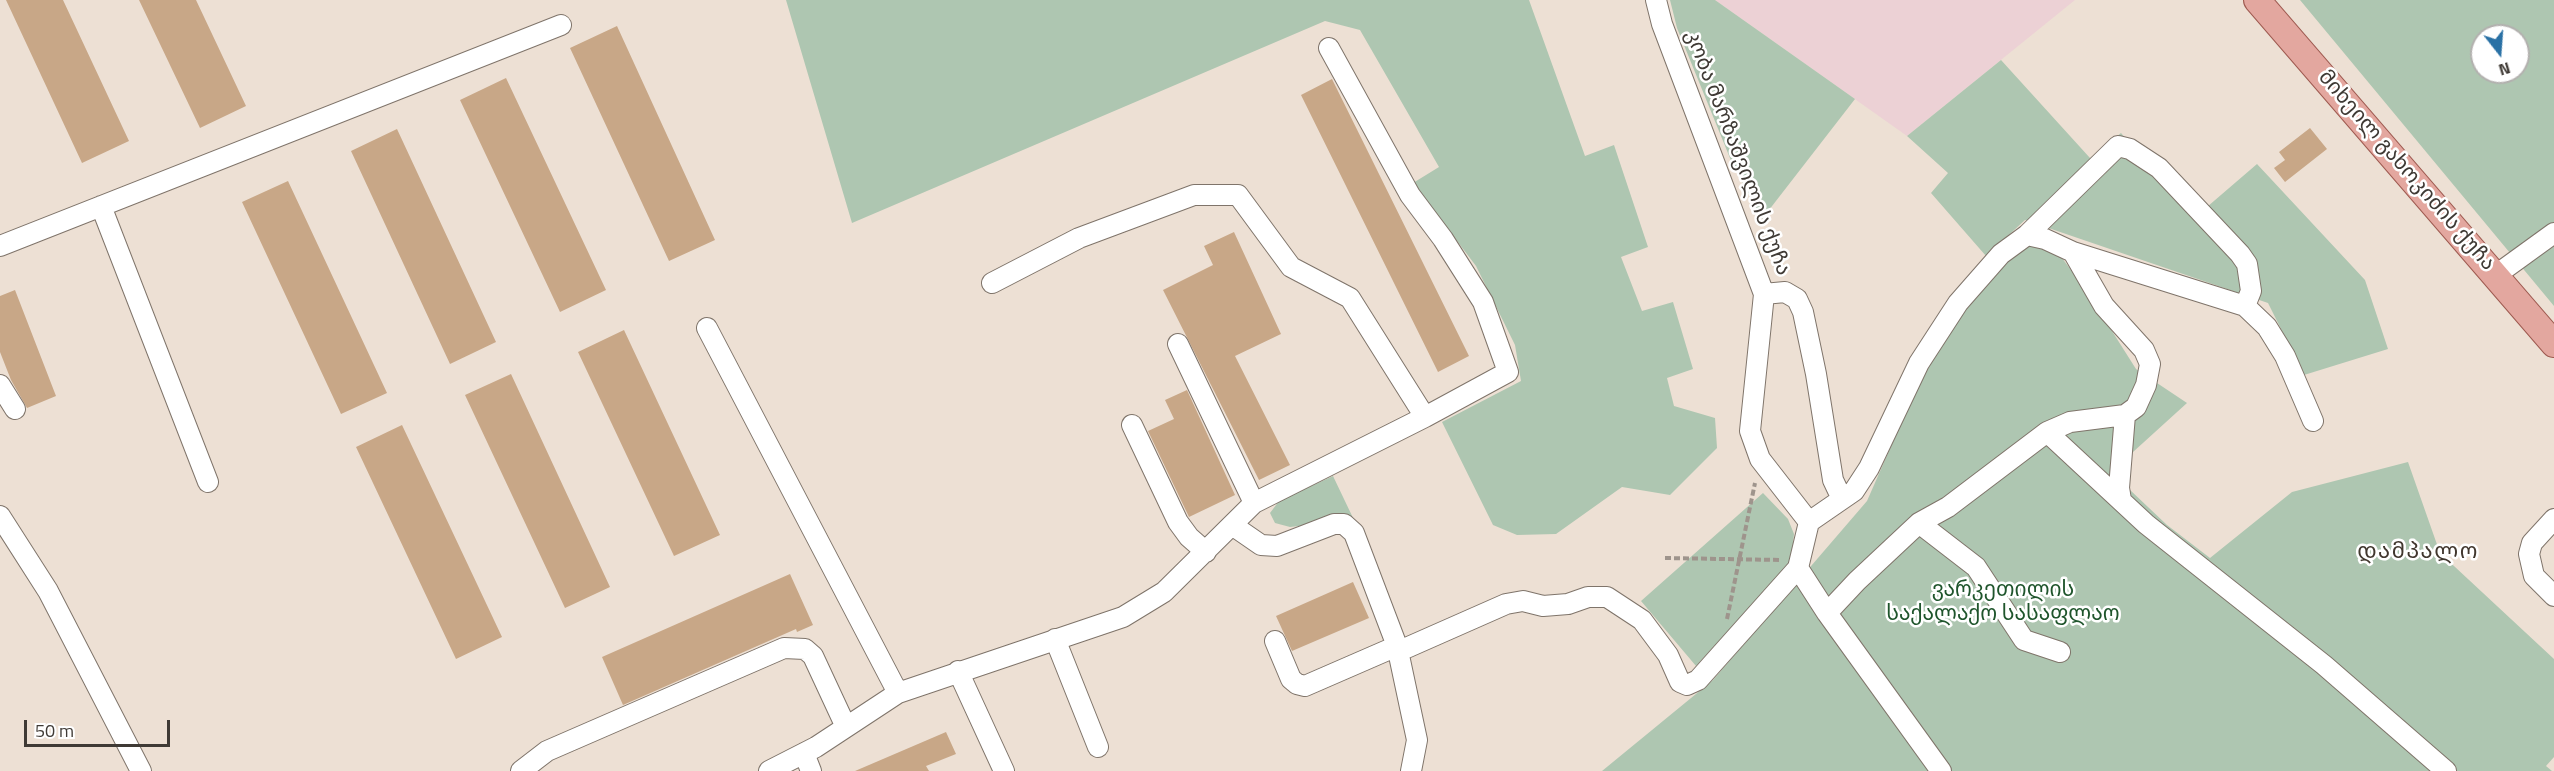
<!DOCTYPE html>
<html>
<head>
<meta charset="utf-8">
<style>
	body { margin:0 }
	#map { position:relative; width:2554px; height:771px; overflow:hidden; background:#ede0d4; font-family:"Titillium Web",sans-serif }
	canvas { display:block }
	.north { position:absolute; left:2470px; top:24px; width:60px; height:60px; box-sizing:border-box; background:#fff; border:2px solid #b2b0ae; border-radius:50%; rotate:163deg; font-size:16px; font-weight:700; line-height:24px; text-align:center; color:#3f3a35 }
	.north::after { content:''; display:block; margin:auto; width:21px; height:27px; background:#2a71a5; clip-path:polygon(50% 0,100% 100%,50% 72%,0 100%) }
	.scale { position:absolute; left:24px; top:720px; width:146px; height:27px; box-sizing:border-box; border:3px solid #3f3a35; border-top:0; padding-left:8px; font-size:18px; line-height:21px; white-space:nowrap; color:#3f3a35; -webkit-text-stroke:4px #fff; paint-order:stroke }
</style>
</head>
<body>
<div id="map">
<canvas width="2554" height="771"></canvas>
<div class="north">N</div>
<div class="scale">50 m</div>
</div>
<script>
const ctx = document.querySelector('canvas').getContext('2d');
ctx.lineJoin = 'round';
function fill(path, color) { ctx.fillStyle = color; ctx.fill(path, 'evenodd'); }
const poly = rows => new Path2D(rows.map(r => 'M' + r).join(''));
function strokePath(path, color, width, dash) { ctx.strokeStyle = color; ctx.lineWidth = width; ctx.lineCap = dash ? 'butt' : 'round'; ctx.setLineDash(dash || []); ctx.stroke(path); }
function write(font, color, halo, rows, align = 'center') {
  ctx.font = font + ' "Titillium Web","Noto Sans Georgian",sans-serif'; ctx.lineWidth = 5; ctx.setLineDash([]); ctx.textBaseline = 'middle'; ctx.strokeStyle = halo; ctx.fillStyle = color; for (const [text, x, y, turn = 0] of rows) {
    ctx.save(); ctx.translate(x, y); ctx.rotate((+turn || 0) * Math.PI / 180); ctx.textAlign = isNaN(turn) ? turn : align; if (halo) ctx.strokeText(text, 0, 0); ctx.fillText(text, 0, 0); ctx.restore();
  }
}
fill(poly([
	[1715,0,2075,0,1907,136]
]), '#ecd1d5');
fill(poly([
	[786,0,1529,0,1585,156,1614,145,1648,247,1621,257,1642,311,1673,302,1693,369,1667,378,1674,406,1715,418,1717,448,1670,495,1622,487,1556,534,1517,535,1493,525,1442,422,1521,381,1515,345,1476,266,1413,183,1439,167,1360,30,1325,21,852,223],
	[1670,0,1715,0,1855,99,1762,219,1732,163,1677,28],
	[2300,0,2554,0,2554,306],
	[2482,36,2518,36,2518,72,2482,72],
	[2001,60,2090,158,2121,133,2193,219,2257,164,2365,280,2388,349,2304,375,2268,303,2025,220,1986,256,1931,193,1948,173,1907,136],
	[2032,245,2059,254,2086,290,2136,369,2187,403,2111,472,2167,525,2210,558,2292,492,2408,462,2440,553,2554,659,2554,757,2546,766,2552,771,1602,771,1713,680,1867,501,1924,371,1963,309,2009,259],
	[1333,476,1354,520,1290,527,1275,523,1270,513,1279,501],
	[1763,493,1788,519,1794,534,1791,562,1696,666,1641,601]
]), '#aec6b1');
fill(poly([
	[6,0,63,0,129,141,82,163],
	[139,0,196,0,246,106,200,128],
	[617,26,715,240,669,261,570,48],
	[506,78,606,290,560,312,460,100],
	[1332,79,1469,356,1438,372,1301,95],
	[2310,128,2327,149,2285,182,2274,168,2285,160,2279,152],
	[397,129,496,342,450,364,351,151],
	[288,181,387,393,341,414,242,202],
	[1234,232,1281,334,1235,356,1290,465,1259,480,1163,290,1213,265,1204,246],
	[15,290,56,396,27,408,11,380,0,352,0,296],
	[624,330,720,535,674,556,578,352],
	[511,374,610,587,565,608,465,395],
	[1187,390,1235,495,1189,517,1148,431,1174,419,1165,400],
	[402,425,502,637,456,659,356,447],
	[790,574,813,625,797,632,796,629,623,705,602,657],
	[1353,582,1369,618,1292,651,1276,616],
	[946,732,956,754,926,766,929,771,855,771]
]), '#c8a787');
const minor = poly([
	[101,206,208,482],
	[2027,235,2045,239,2073,252,2245,306,2267,327,2285,356,2313,421],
	[0,246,561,25],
	[2496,275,2554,233],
	[992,283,1079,238,1194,195,1238,195,1291,267,1350,298,1425,417],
	[1764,294,1785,292,1797,299,1803,312,1816,374,1833,480,1842,499],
	[707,328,898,693],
	[1178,344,1254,503],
	[0,385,15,409],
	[1132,425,1178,522,1189,537,1206,552],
	[2047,432,2070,422,2125,415,2136,407,2146,385,2150,364,2144,350,2104,306,2073,252],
	[2121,500,2119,488,2125,415],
	[0,516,48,591,141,771],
	[2554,519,2532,543,2529,554,2534,576,2554,596],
	[1809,522,1854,491,1869,468,1919,363,1958,303,2001,254,2027,235,2118,146,2130,149,2159,168,2240,254,2247,264,2251,291,2245,306],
	[1919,523,1976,567,2024,640,2060,652],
	[1232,525,1261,545,1277,546,1334,524,1344,524,1354,533,1397,646,1404,649,1506,604,1523,601,1543,606,1568,604,1588,597,1607,597,1642,620,1668,655,1680,682,1687,685,1698,680,1798,568,1809,522,1760,459,1750,431,1764,294,1662,24,1656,0],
	[1798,568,1827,613,1941,771],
	[1827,613,1857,581,1919,523,1948,507,2047,432,2146,524,2324,665,2446,771],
	[1055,639,1098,747],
	[1275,641,1291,679,1297,684,1305,686,1397,646,1417,740,1411,771],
	[958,671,1004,771],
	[804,753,811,771],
	[521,771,547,751,784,648,805,649,813,656,846,727],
	[769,771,816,747,898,693,1123,617,1164,592,1254,503,1425,417,1508,372,1483,302,1443,239,1410,195,1329,48]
]);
const major = poly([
	[2257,0,2554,344]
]);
strokePath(minor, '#7f746a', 22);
strokePath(major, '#9e5a50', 28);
strokePath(poly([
	[1665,558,1781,560],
	[1727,619,1755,483]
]), '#9e948c', 4, [6, 3]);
strokePath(minor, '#fff', 20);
strokePath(major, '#e3a79f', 26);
write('21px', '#3f3a35', '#fff', [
	["კობა მარზაშვილის ქუჩა",1737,153,69],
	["მიხეილ გახოკიძის ქუჩა",2406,171,49]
]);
write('21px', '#1f552c', '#fff', [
	["ვარკეთილის",2003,591],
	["საქალაქო სასაფლაო",2003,615]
]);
ctx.letterSpacing = '1.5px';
write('22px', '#41372e', '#fff', [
	["დამპალო",2418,553]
]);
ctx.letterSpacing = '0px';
</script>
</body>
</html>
